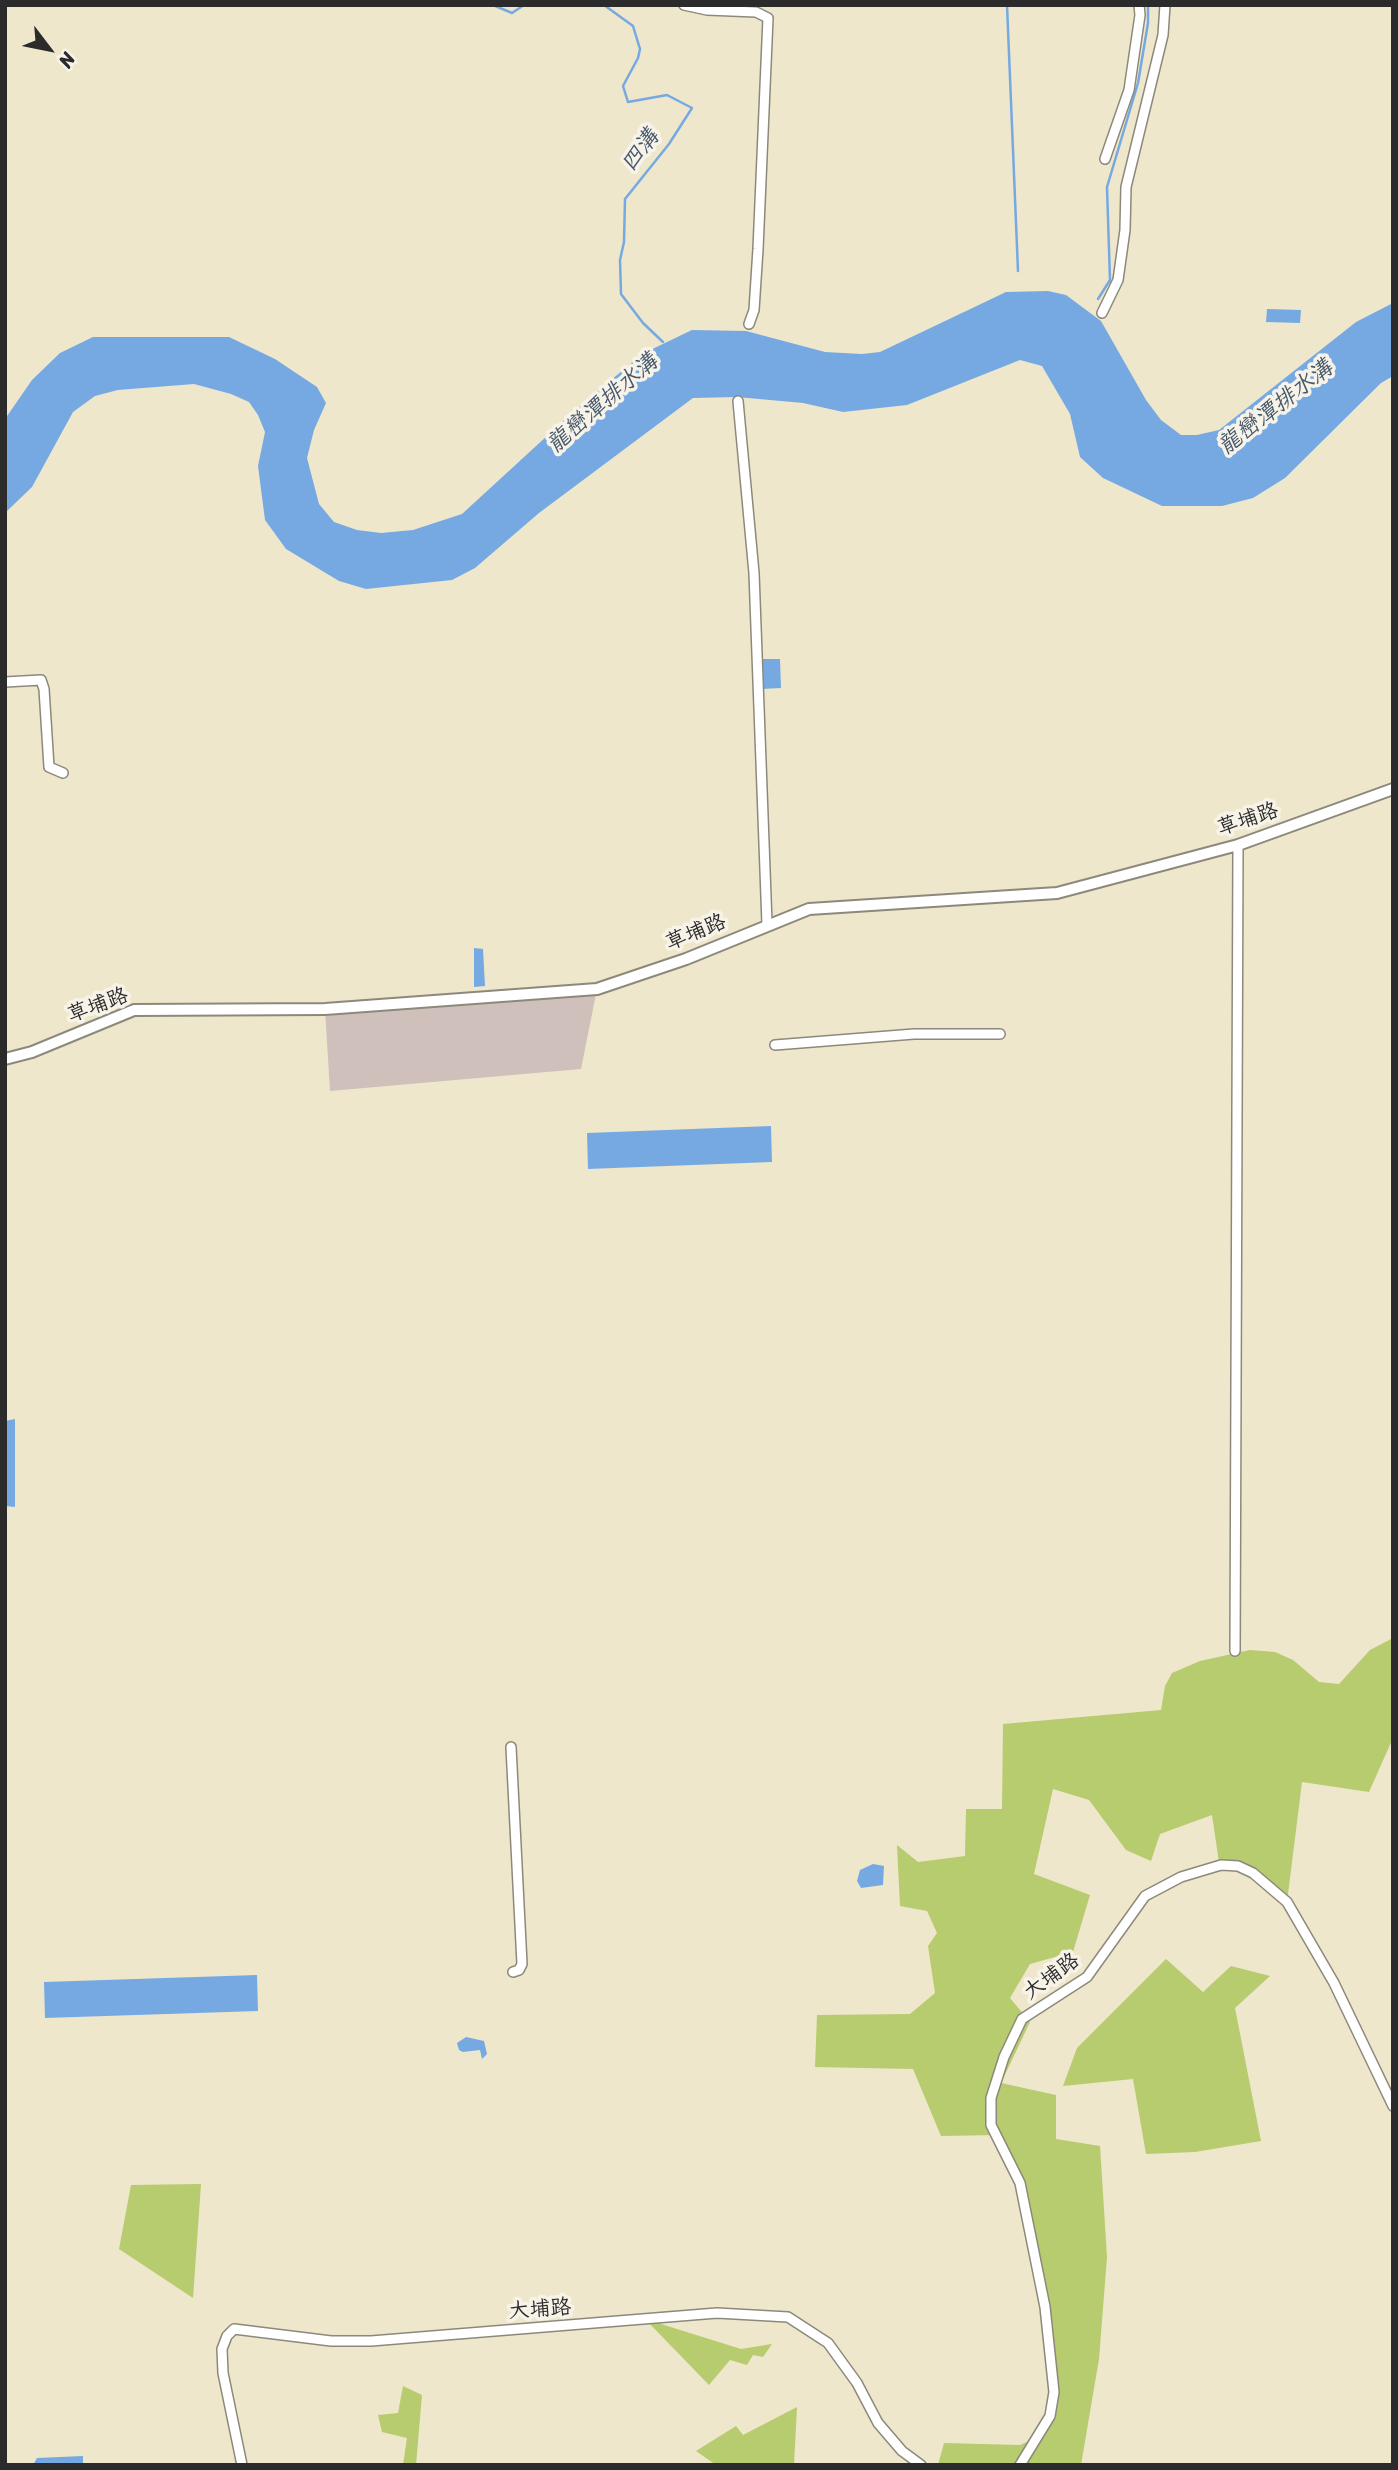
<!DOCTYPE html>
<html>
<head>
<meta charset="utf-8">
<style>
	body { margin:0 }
	#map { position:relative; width:1398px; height:2470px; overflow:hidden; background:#eee7cc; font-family:Sriracha,sans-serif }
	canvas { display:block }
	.frame { position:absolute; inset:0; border:7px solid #2b2b2b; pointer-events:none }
	.north { position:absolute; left:14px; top:14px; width:70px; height:70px; -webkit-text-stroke:5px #f7f3e8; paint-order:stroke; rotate:122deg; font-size:19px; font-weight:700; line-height:28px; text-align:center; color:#2b2b2b }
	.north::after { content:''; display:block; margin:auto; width:24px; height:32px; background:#2b2b2b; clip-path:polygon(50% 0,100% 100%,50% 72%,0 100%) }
</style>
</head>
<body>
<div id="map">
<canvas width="1398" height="2470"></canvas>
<div class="frame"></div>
<div class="north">N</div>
</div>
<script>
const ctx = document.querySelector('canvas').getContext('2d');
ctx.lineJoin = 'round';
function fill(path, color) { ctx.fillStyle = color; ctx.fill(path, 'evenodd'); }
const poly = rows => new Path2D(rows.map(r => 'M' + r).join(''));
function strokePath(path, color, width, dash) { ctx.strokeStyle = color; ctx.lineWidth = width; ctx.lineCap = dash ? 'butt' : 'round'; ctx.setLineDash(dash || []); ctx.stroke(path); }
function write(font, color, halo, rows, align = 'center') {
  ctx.font = font + ' Sriracha,"LXGW WenKai TC",sans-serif'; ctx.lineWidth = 7; ctx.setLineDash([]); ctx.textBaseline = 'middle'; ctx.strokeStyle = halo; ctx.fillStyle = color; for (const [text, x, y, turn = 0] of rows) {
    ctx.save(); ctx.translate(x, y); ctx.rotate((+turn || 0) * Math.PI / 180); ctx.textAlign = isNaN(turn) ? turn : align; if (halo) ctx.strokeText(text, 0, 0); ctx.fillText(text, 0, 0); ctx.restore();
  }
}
fill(poly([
	[597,989,581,1069,330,1091,325,1009]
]), '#d0c0bc');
fill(poly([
	[1393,1638,1393,1738,1369,1792,1302,1782,1287,1902,1241,1870,1220,1869,1212,1815,1160,1834,1151,1861,1126,1850,1089,1800,1053,1789,1034,1874,1090,1895,1073,1952,1030,1964,1010,1998,1030,2022,1001,2083,1056,2095,1056,2139,1100,2146,1107,2257,1099,2359,1081,2465,938,2465,944,2443,1020,2445,1043,2435,1056,2402,1025,2191,997,2135,941,2136,913,2069,815,2067,817,2015,910,2014,935,1993,928,1946,937,1933,927,1911,900,1906,897,1845,918,1862,965,1856,966,1809,1002,1809,1003,1724,1161,1710,1165,1686,1172,1673,1200,1661,1250,1650,1275,1652,1293,1660,1319,1682,1339,1684,1370,1650],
	[1166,1959,1203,1992,1231,1966,1270,1976,1235,2008,1261,2141,1195,2152,1146,2154,1133,2079,1063,2086,1077,2048],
	[201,2184,193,2298,119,2249,131,2185],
	[645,2319,741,2349,772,2344,763,2357,753,2355,747,2365,730,2360,709,2385],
	[403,2386,422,2395,416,2465,403,2465,407,2438,382,2432,378,2415,398,2413],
	[797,2407,794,2465,716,2465,696,2451,736,2426,743,2435]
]), '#b7cb6f');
fill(poly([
	[1048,291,1066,295,1101,321,1146,400,1161,420,1181,435,1197,435,1219,430,1356,322,1393,303,1393,376,1381,383,1285,478,1253,498,1222,506,1162,506,1103,478,1080,457,1070,414,1042,366,1020,360,907,405,843,412,803,403,737,397,693,398,539,513,475,568,452,580,366,589,339,581,286,549,265,520,258,466,265,432,258,415,249,402,231,394,194,384,118,390,95,396,73,412,32,487,5,513,5,419,32,380,60,353,93,337,229,337,275,359,317,387,326,403,314,430,307,458,319,504,334,522,357,530,381,533,413,530,462,514,572,413,642,354,692,330,746,331,825,352,862,354,880,352,1006,292],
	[1267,309,1301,310,1300,323,1266,322],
	[759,659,780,659,781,688,761,689],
	[474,948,483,949,485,986,474,987],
	[771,1126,772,1162,588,1169,587,1133],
	[15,1419,15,1507,5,1506,5,1421],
	[873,1864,884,1866,883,1885,861,1888,857,1881,860,1870],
	[257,1975,258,2011,45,2018,44,1982],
	[466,2037,484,2041,487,2054,482,2059,480,2050,463,2052,459,2050,457,2043],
	[83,2456,83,2465,33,2465,37,2458]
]), '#76a9e2');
strokePath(poly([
	[493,5,512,13,524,5],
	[604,5,633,26,640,49,638,58,623,86,628,102,667,95,692,108,669,144,625,199,624,242,620,260,621,294,643,323,663,342],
	[1007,5,1018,271],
	[1098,299,1110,280,1107,187,1138,83,1148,23,1148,5]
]), '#76a9e2', 2.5);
const minor = poly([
	[684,5,707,10,756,12,768,18,758,249,754,310,749,324],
	[1105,159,1129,90,1140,15,1139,5],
	[1102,313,1118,280,1125,230,1126,187,1163,35,1165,5],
	[738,401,754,573,767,924],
	[5,682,41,680,44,689,49,767,63,773],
	[775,1045,914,1034,1000,1034],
	[1235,1651,1238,845],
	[511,1747,522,1964,519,1970,513,1972],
	[242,2465,223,2373,222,2349,227,2336,234,2329,331,2341,371,2341,717,2313,788,2317,828,2343,857,2383,878,2423,902,2451,921,2465],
	[1020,2465,1050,2416,1054,2392,1045,2307,1020,2183,991,2125,991,2098,1004,2057,1022,2019,1087,1977,1145,1896,1181,1877,1221,1865,1238,1866,1253,1873,1287,1902,1334,1983,1393,2106]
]);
const tertiary = poly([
	[5,1059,32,1052,134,1010,325,1009,597,989,686,959,809,909,1057,893,1238,845,1393,789]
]);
strokePath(minor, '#8c897c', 12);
strokePath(tertiary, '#8c897c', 14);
strokePath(minor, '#fff', 9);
strokePath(tertiary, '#fff', 10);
write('21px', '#2b2b2b', '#f7f3e8', [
	["草埔路",1248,820,-18],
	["草埔路",696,933,-22],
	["草埔路",98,1006,-20],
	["大埔路",1052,1977,-36],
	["大埔路",540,2310,-4]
]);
write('italic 23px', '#45576b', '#f7f3e8', [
	["四溝",641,151,-53],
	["龍巒潭排水溝",603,404,-41],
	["龍巒潭排水溝",1276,408,-38]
]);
</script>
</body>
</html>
